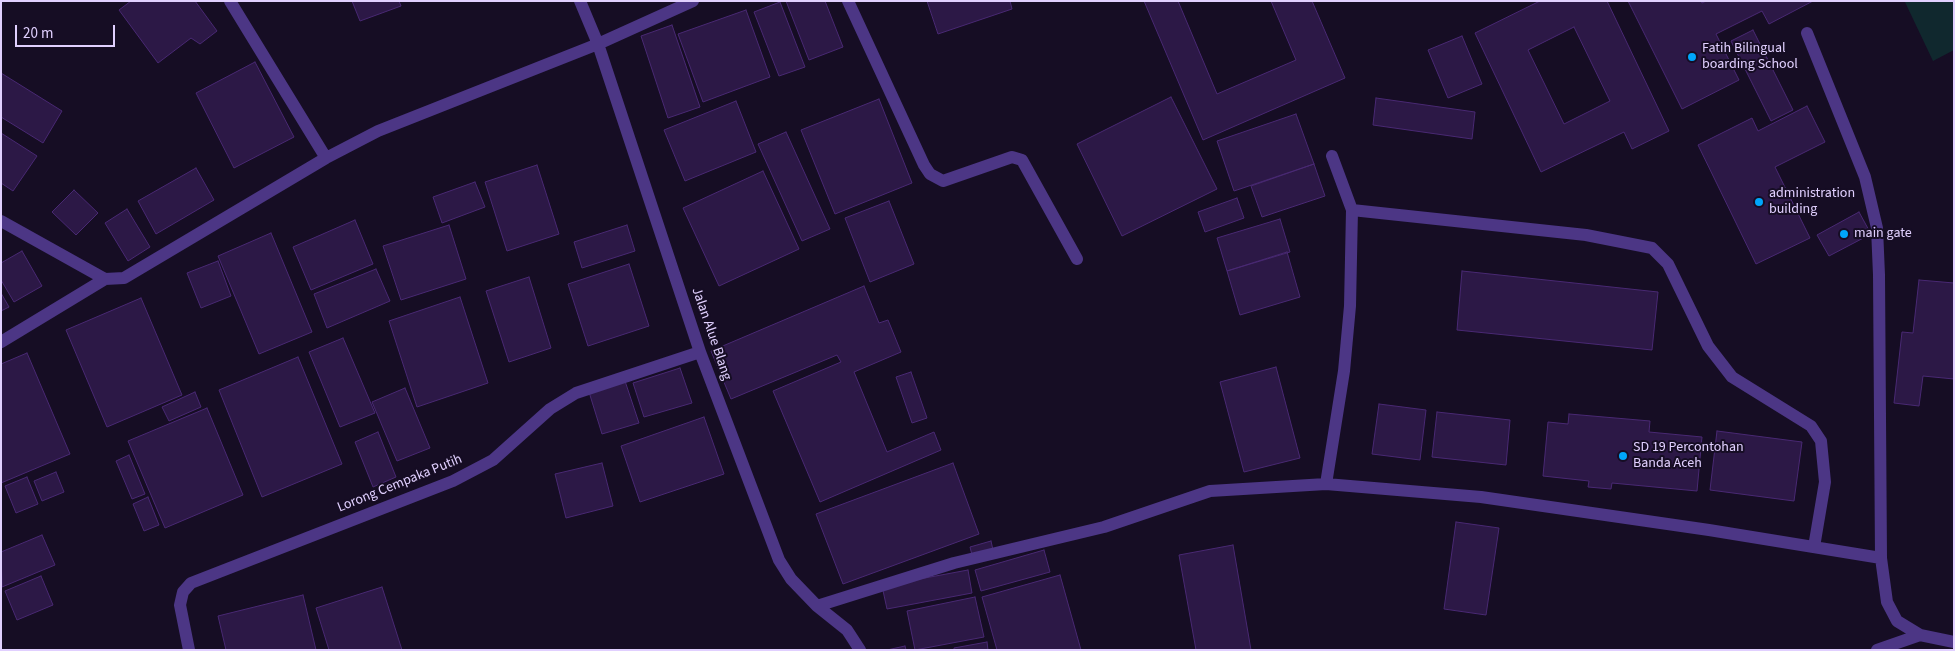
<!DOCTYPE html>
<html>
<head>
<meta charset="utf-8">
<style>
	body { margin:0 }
	#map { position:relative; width:1955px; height:651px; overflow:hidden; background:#160d24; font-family:"Source Sans 3",sans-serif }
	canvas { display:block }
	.frame { position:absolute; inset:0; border:2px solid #e1d0ff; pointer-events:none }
	.scale { position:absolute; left:15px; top:25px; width:100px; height:22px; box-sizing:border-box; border:2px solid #e1d0ff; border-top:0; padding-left:6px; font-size:15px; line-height:18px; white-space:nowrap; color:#e1d0ff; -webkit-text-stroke:4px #160d24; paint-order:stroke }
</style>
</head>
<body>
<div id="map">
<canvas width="1955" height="651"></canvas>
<div class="frame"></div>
<div class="scale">20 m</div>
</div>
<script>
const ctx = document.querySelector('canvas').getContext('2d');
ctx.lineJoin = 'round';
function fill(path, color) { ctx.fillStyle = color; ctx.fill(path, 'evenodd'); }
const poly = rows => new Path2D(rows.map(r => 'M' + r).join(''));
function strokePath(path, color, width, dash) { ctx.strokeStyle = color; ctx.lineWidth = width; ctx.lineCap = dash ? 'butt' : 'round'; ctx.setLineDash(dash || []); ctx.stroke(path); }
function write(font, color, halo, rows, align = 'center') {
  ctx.font = font + ' "Source Sans 3",sans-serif'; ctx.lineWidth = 4; ctx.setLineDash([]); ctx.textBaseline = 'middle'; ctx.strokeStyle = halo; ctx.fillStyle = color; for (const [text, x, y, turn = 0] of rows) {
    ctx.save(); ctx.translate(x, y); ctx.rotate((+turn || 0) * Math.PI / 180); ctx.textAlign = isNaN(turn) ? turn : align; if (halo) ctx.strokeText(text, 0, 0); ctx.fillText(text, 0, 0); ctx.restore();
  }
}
fill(poly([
	[1907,1,1954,1,1954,50,1933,61,1905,2]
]), '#10282e');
const building = poly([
	[131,1,195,1,217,31,200,44,191,38,158,63,119,10,131,1],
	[352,1,399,1,401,6,360,21,352,1],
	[786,1,825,1,843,47,809,60,786,1],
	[927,1,1010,1,1012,9,938,34,927,1],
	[1144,1,1178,1,1217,94,1296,60,1271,1,1312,1,1345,78,1203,140,1144,1],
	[1540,1,1607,1,1669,131,1632,149,1624,132,1541,172,1475,33,1540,1],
	[1574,27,1610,101,1564,124,1528,50,1574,27],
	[1628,1,1701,1,1702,3,1706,1,1813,1,1769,24,1762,11,1716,34,1739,80,1682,109,1628,1],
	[780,2,805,67,779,76,754,12,780,2],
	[746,10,770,77,703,102,678,34,746,10],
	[672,25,700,107,668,118,641,36,672,25],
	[1753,30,1793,110,1771,121,1731,41,1753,30],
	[1462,36,1482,84,1448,98,1428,50,1462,36],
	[255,62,294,137,234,168,196,93,255,62],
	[1,73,62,111,43,143,1,117,1,73],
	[1171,97,1217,189,1122,236,1077,144,1171,97],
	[1376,98,1475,112,1472,139,1373,125,1376,98],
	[879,99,912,183,835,214,801,130,879,99],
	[736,101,756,152,685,181,664,130,736,101],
	[1807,106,1825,142,1775,167,1810,238,1756,264,1698,145,1752,118,1758,131,1807,106],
	[1296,114,1314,164,1234,191,1217,141,1296,114],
	[786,132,830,229,802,241,758,144,786,132],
	[1,133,37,156,13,191,1,183,1,133],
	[1314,164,1325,196,1262,217,1251,186,1314,164],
	[537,165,559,234,507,251,485,182,537,165],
	[196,168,214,200,156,234,138,201,196,168],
	[763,171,799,249,719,286,683,208,763,171],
	[475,182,485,207,442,223,433,197,475,182],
	[74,190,98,213,76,235,52,212,74,190],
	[1237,198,1244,218,1205,232,1198,212,1237,198],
	[889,201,914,264,870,282,845,218,889,201],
	[127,209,150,247,128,261,105,223,127,209],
	[1859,212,1871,234,1829,256,1817,235,1859,212],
	[1280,219,1290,252,1227,271,1217,238,1280,219],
	[355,220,373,264,311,290,293,247,355,220],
	[449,225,466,279,401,300,383,246,449,225],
	[627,225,635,251,582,268,574,242,627,225],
	[271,233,312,332,259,354,218,256,271,233],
	[22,251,42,286,14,302,1,280,1,263,22,251],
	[1287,252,1300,297,1240,315,1227,271,1287,252],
	[218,261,231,296,201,308,187,273,218,261],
	[629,264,649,326,588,346,568,284,629,264],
	[376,269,390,301,327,328,314,294,376,269],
	[1462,271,1658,292,1652,350,1457,330,1462,271],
	[529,277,551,348,509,362,486,291,529,277],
	[1919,280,1954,283,1954,379,1923,376,1919,406,1894,403,1902,332,1913,333,1919,280],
	[864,286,879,323,888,320,901,352,854,372,887,452,934,432,941,450,820,502,773,391,841,362,837,355,731,399,711,351,864,286],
	[1,293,9,307,1,311,1,293],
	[460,297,488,383,417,407,389,321,460,297],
	[141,298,182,395,107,427,66,330,141,298],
	[343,338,375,413,340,427,309,352,343,338],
	[27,353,70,454,1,483,1,364,27,353],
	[298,357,342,464,262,497,219,390,298,357],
	[1276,367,1300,458,1244,472,1220,382,1276,367],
	[680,368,692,403,644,417,633,383,680,368],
	[911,372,927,418,912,423,896,377,911,372],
	[625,381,639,423,602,434,589,392,625,381],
	[405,388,430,448,397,461,372,402,405,388],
	[195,392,201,407,169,421,162,407,195,392],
	[1379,404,1426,410,1420,460,1372,454,1379,404],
	[207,408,243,495,165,528,128,441,207,408],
	[1437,412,1510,420,1506,465,1432,457,1437,412],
	[1569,414,1650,421,1649,432,1702,437,1697,491,1612,483,1611,489,1588,487,1589,481,1543,476,1548,422,1568,424,1569,414],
	[704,417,724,474,640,502,621,446,704,417],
	[1717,431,1802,442,1794,501,1710,490,1717,431],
	[378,432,396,477,373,487,355,442,378,432],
	[129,455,145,494,132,499,116,461,129,455],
	[602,463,613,506,566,518,555,474,602,463],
	[953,463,979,534,843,584,816,514,953,463],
	[56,472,64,492,42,501,34,481,56,472],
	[27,477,38,504,16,513,5,486,27,477],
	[148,497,159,525,144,531,133,504,148,497],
	[1456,522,1499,528,1486,615,1444,609,1456,522],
	[42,535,55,565,2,587,1,552,42,535],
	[991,541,993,550,972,555,970,547,991,541],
	[1233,545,1251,650,1196,650,1179,555,1233,545],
	[1044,550,1050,572,981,591,975,570,1044,550],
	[968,570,972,593,887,609,882,586,968,570],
	[1060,575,1081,650,997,650,982,597,1060,575],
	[41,576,53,605,17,620,5,591,41,576],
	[382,587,402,650,329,650,316,608,382,587],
	[303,595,316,650,226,650,218,616,303,595],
	[975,597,984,637,915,650,907,611,975,597],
	[987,642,988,650,954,650,954,648,987,642],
	[905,646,906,650,887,650,905,646]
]);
fill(building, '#2c1846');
strokePath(building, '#492973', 1);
strokePath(poly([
	[230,1,326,158],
	[580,1,598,44,700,352,779,560,791,579,817,606,847,630,860,650],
	[848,1,924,165,930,174,943,181,1012,157,1022,160,1077,259],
	[1807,33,1865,177,1877,228,1879,275,1881,558,1887,602,1897,621,1920,635,1954,642],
	[1352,210,1586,235,1652,248,1668,264,1708,346,1732,377,1811,426,1821,441,1825,482,1814,547],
	[1,221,105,279],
	[1,342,105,279,124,278,326,158,378,131,598,44,693,1],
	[1326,484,1344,371,1350,306,1352,210,1332,156],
	[817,606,954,563,1104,527,1210,491,1326,484,1481,497,1709,530,1881,558],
	[189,650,180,605,183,592,191,583,453,481,493,460,550,409,576,393,700,352],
	[1877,650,1920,635]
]), '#4c3685', 12);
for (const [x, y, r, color] of [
	[1692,57,5,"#00a6fb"],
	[1759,202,5,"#00a6fb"],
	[1844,234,5,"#00a6fb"],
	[1623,456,5,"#00a6fb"]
]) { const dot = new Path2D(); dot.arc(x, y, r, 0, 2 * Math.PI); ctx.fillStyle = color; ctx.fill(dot); strokePath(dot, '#160d24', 2); }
write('14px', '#e1d0ff', '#160d24', [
	["Fatih Bilingual",1702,49],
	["boarding School",1702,65],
	["administration",1769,194],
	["building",1769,210],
	["main gate",1854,234],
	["SD 19 Percontohan",1633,448],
	["Banda Aceh",1633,464]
], 'left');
write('14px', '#e1d0ff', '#160d24', [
	["Jalan Alue Blang",711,334,71],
	["Lorong Cempaka Putih",400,484,-22]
]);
</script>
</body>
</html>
